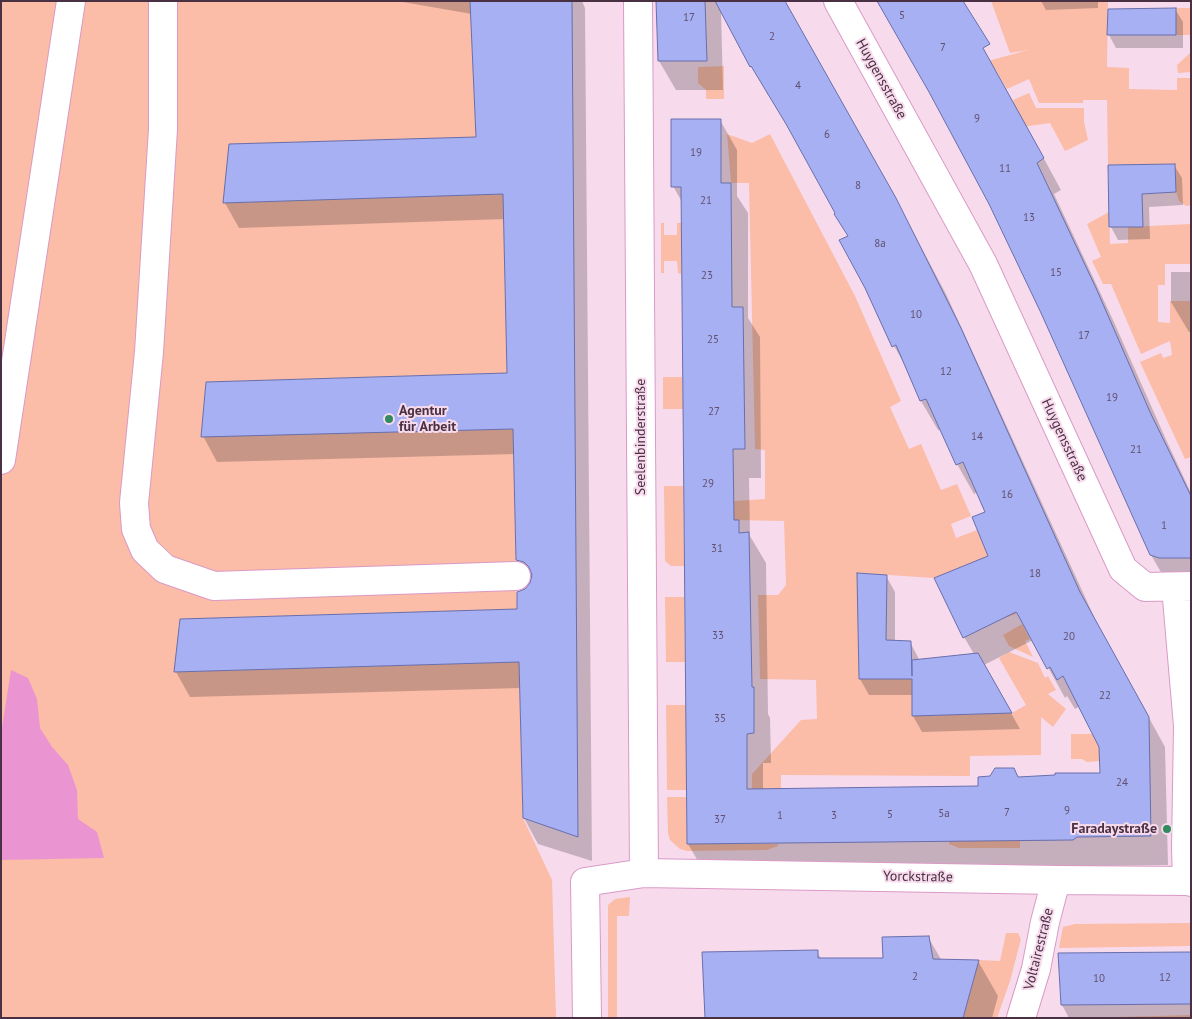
<!DOCTYPE html>
<html>
<head>
<meta charset="utf-8">
<style>
	body { margin:0 }
	#map { position:relative; width:1192px; height:1019px; overflow:hidden; background:#f7dbed; font-family:"PT Sans",sans-serif }
	canvas { display:block }
	.frame { position:absolute; inset:0; border:2px solid #4a3043; pointer-events:none }
</style>
</head>
<body>
<div id="map">
<canvas width="1192" height="1019"></canvas>
<div class="frame"></div>
</div>
<script>
const ctx = document.querySelector('canvas').getContext('2d');
ctx.lineJoin = 'round';
function fill(path, color) { ctx.fillStyle = color; ctx.fill(path, 'evenodd'); }
const poly = rows => new Path2D(rows.map(r => 'M' + r).join(''));
function strokePath(path, color, width, dash) { ctx.strokeStyle = color; ctx.lineWidth = width; ctx.lineCap = dash ? 'butt' : 'round'; ctx.setLineDash(dash || []); ctx.stroke(path); }
function write(font, color, halo, rows, align = 'center') {
  ctx.font = font + ' "PT Sans",sans-serif'; ctx.lineWidth = 4; ctx.setLineDash([]); ctx.textBaseline = 'middle'; ctx.strokeStyle = halo; ctx.fillStyle = color; for (const [text, x, y, turn = 0] of rows) {
    ctx.save(); ctx.translate(x, y); ctx.rotate((+turn || 0) * Math.PI / 180); ctx.textAlign = isNaN(turn) ? turn : align; if (halo) ctx.strokeText(text, 0, 0); ctx.fillText(text, 0, 0); ctx.restore();
  }
}
fill(poly([
	[1,1,470,1,475,114,502,136,223,203,503,194,507,373,206,382,201,436,513,429,517,609,180,619,175,672,519,662,523,818,552,880,556,1018,1,1018],
	[991,1,1108,1,1107,67,1129,68,1129,89,1177,90,1177,78,1191,78,1191,205,1186,206,1179,201,1176,192,1175,164,1108,165,1107,100,1083,100,1083,103,1039,103,1029,79,1007,89,995,69,987,74,981,63,1028,50,1010,53],
	[1176,8,1191,8,1191,35,1176,35],
	[1191,52,1191,72,1178,73,1177,65],
	[724,66,724,99,706,99,706,90,698,83,698,67],
	[1029,93,1036,108,1084,108,1084,122,1088,140,1065,151,1050,123,1015,128,1004,109,1014,104,1013,100],
	[727,134,752,143,770,134,855,296,901,401,890,407,909,449,921,444,941,490,957,484,971,516,951,524,956,538,977,530,988,553,984,555,999,548,993,562,1016,614,999,620,962,567,934,578,858,573,859,679,912,679,912,716,1012,713,1026,705,999,658,1009,652,1038,663,1045,678,1048,676,1056,690,1048,694,1066,709,1053,727,1041,717,1041,755,970,756,970,776,781,775,781,789,752,789,752,774,801,720,817,719,816,680,760,679,758,595,778,595,786,585,784,521,734,520,734,501,765,499,765,450,755,449,749,183,731,183],
	[1109,212,1110,244,1128,243,1128,227,1191,224,1191,264,1165,264,1165,285,1158,285,1158,322,1170,323,1170,301,1191,301,1191,457,1185,459,1140,362,1161,353,1163,358,1172,355,1170,341,1141,354,1111,284,1103,284,1092,261,1101,257,1087,224],
	[661,223,664,223,664,235,677,235,677,223,681,223,681,274,678,273,677,261,664,261,664,273,661,273],
	[663,377,682,377,683,409,663,409],
	[664,486,683,486,684,566,671,566,665,561],
	[665,597,684,597,685,662,666,662],
	[1022,624,1030,639,1025,641,1033,657,1009,646,1003,635],
	[666,705,686,705,686,790,667,790],
	[1071,734,1099,734,1100,761,1087,762,1082,759,1071,759],
	[667,797,686,797,687,844,778,844,778,846,767,850,687,851,680,849,670,840,668,833],
	[949,841,1020,841,1020,848,959,848,949,844],
	[630,897,629,916,617,916,617,1018,608,1018,608,905,615,899],
	[1191,923,1191,946,1059,948,1063,927,1075,924],
	[1006,933,1018,933,1021,939,1010,981,997,1018,963,1018,979,960,1000,961],
	[1191,1015,1191,1018,1077,1018]
]), '#fbbca8');
fill(poly([
	[11,670,28,678,37,699,40,728,52,747,68,765,77,790,78,819,97,832,104,858,1,860,1,734]
]), '#ea95d1');
fill(poly([
	[397,1,582,1,585,8,592,861,538,844,524,818,521,688,190,697,176,672,181,620,518,610,525,590,531,584,517,560,515,454,217,462,203,436,508,374,505,219,239,228,225,203,231,146,477,138,472,14],
	[657,1,784,1,884,177,946,294,1097,623,1165,747,1168,865,1094,866,1090,869,705,873,688,844,682,202,673,186,720,120,737,150,737,196,748,213,748,318,760,337,761,478,749,478,750,536,766,563,768,714,770,718,771,763,763,763,763,790,980,788,1018,778,1102,774,1100,747,1080,706,1075,709,1067,696,1065,698,1033,640,984,665,1020,729,922,732,913,716,913,695,869,695,860,679,858,574,886,576,895,592,895,642,910,642,920,661,974,654,964,637,989,557,986,512,978,492,974,494,957,464,941,429,938,430,921,401,910,374,894,346,849,237,797,140,769,95,768,95,721,10,723,90,676,90,659,61],
	[1041,1,1098,1,1098,8,1046,10],
	[1175,9,1183,22,1183,48,1116,48,1109,35],
	[982,48,1024,122,1061,190,1054,194,1113,320,1168,444,1191,493,1191,589,1169,586,1151,555],
	[1174,165,1182,178,1183,205,1149,207,1150,239,1118,240,1111,227,1109,166],
	[1171,272,1191,272,1191,332,1189,332,1171,302],
	[928,937,942,961,978,961,998,996,992,1018,706,1018,817,952,822,960,885,959],
	[1191,953,1191,1018,1069,1018,1062,1005]
]), '#0003');
const building = poly([
	[470,1,572,1,578,837,523,818,519,662,174,672,180,619,517,609,517,592,525,589,530,583,532,575,529,567,524,562,516,560,513,429,201,437,206,382,507,373,503,194,223,203,229,144,476,137,470,1],
	[656,1,705,1,707,61,658,61,656,1],
	[715,1,785,1,896,198,961,328,1080,592,1149,717,1151,836,1077,837,1073,840,687,844,681,187,671,187,671,119,721,119,721,183,731,183,732,307,743,307,745,449,733,449,734,520,739,520,739,533,749,532,752,687,754,687,754,733,747,734,747,789,978,786,978,777,990,776,995,768,1014,768,1018,777,1055,775,1055,773,1100,773,1099,747,1063,676,1057,680,1050,667,1047,669,1017,613,1016,612,963,638,934,578,988,556,972,517,985,512,963,462,956,465,926,399,920,401,896,345,892,347,865,288,839,240,848,236,834,214,835,213,786,124,751,66,750,67,715,1],
	[877,1,963,1,990,44,983,48,1044,158,1037,163,1096,288,1150,412,1191,496,1191,558,1159,558,1150,555,1041,313,989,204,929,92,877,1],
	[1176,8,1176,35,1107,35,1108,9,1176,8],
	[1175,164,1176,192,1142,194,1143,227,1109,227,1108,165,1175,164],
	[857,573,887,575,886,640,911,641,912,676,912,660,978,653,1012,713,912,716,912,679,859,679,857,573],
	[929,936,933,959,979,960,963,1018,705,1018,702,952,818,950,818,958,883,958,882,937,929,936],
	[1191,952,1191,1004,1061,1005,1058,953,1191,952]
]);
fill(building, '#a7b0f2');
strokePath(building, '#686eab', 1);
const minor = poly([
	[163,1,163,129,149,352,134,503,136,529,145,550,165,569,214,586,516,576],
	[638,1,644,873],
	[838,1,983,264,1123,569,1145,587,1191,586],
	[1,460,71,1],
	[1176,587,1188,726,1186,848,1187,881],
	[587,1018,585,882,644,873,1056,880,1187,881,1191,882],
	[1021,1018,1036,969,1045,922,1056,880]
]);
strokePath(minor, '#da9ac6', 30);
strokePath(minor, '#fff', 28);
for (const [x, y, r, color] of [
	[389,419,5,"#328a5f"],
	[1167,829,5,"#328a5f"]
]) { const dot = new Path2D(); dot.arc(x, y, r, 0, 2 * Math.PI); ctx.fillStyle = color; ctx.fill(dot); strokePath(dot, '#f7dbed', 2); }
write('11px', '#61506f', null, [
	["5",902,16],
	["17",689,18],
	["2",772,37],
	["7",943,48],
	["4",798,86],
	["9",977,119],
	["6",827,135],
	["19",696,153],
	["11",1005,169],
	["8",858,186],
	["21",706,201],
	["13",1029,218],
	["8a",880,244],
	["15",1056,273],
	["23",707,276],
	["10",916,315],
	["17",1084,336],
	["25",713,340],
	["12",946,372],
	["19",1112,398],
	["27",714,412],
	["14",977,437],
	["21",1136,450],
	["29",708,484],
	["16",1007,495],
	["1",1164,526],
	["31",717,549],
	["18",1035,574],
	["33",718,636],
	["20",1069,637],
	["22",1105,696],
	["35",720,719],
	["24",1122,783],
	["9",1067,811],
	["7",1007,813],
	["5a",944,814],
	["5",890,815],
	["1",780,816],
	["3",834,816],
	["37",720,820],
	["2",915,977],
	["12",1165,978],
	["10",1099,979]
]);
write('14px', '#4a3043', '#f7dbed', [
	["Huygensstraße",881,79,61],
	["Seelenbinderstraße",641,437,-90],
	["Huygensstraße",1064,440,65],
	["Yorckstraße",918,877,1],
	["Voltairestraße",1039,949,-76]
]);
write('bold 14px', '#4a3043', '#f7dbed', [
	["Agentur",399,411],
	["für Arbeit",399,427],
	["Faradaystraße",1157,829,"right"]
], 'left');
</script>
</body>
</html>
